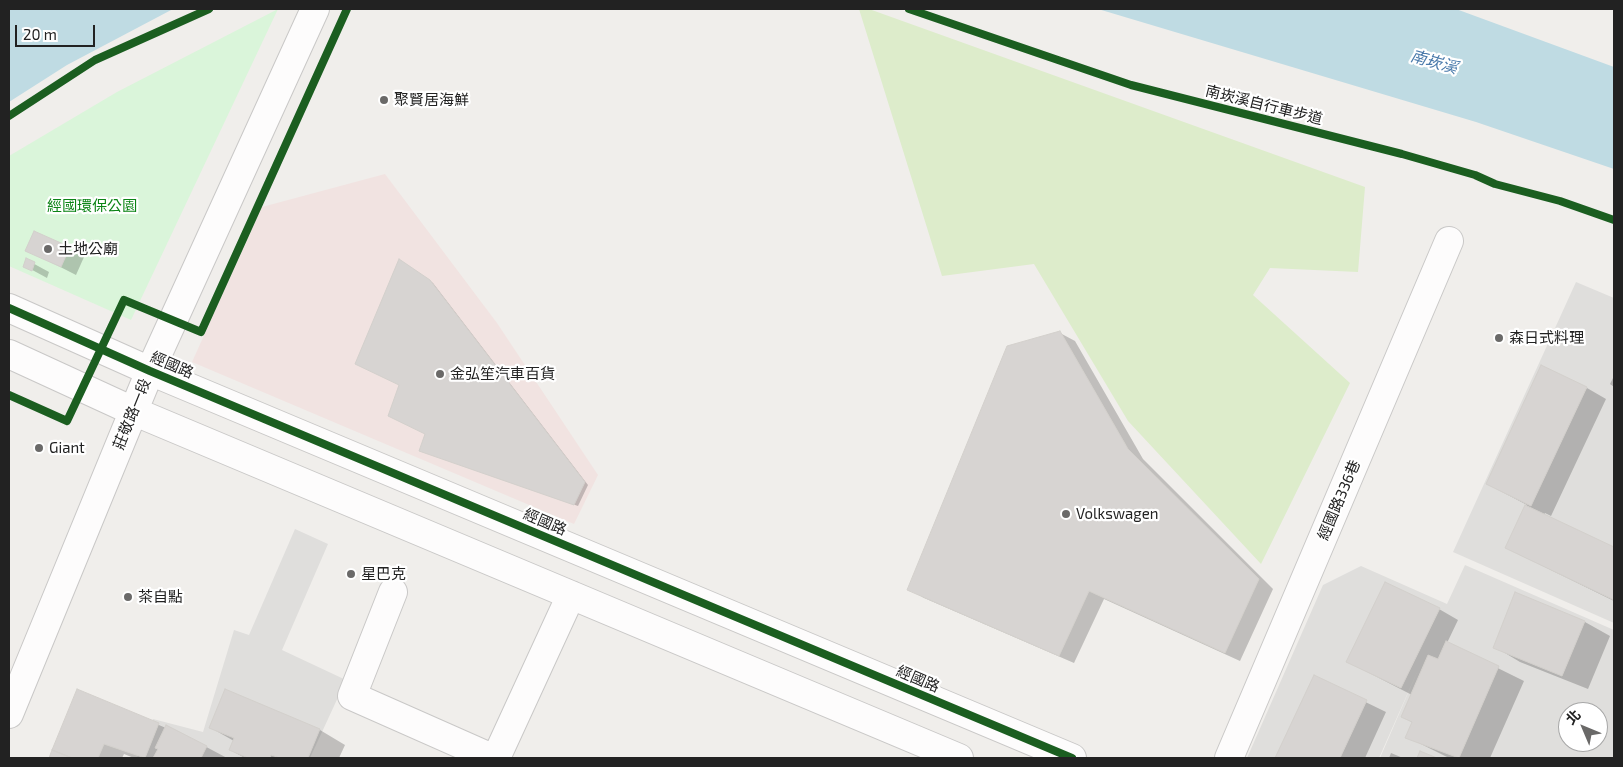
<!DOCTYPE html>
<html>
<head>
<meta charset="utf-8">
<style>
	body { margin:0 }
	#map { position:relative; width:1623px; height:767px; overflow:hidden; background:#f0eeeb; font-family:"Exo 2","Noto Sans TC",sans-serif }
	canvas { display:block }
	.frame { position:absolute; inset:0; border:10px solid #222; pointer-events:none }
	.north { position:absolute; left:1558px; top:702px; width:50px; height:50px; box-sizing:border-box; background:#fff; border:1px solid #a7a7a7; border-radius:50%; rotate:315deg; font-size:14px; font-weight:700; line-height:20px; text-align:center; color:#222 }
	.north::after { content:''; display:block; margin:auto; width:18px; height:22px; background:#6a6968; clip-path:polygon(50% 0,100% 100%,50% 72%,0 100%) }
	.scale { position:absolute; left:15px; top:25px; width:80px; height:22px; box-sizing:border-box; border:2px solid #222; border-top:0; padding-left:6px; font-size:15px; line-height:18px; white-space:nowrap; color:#222; -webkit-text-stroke:4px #fff; paint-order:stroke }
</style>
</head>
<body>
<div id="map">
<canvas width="1623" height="767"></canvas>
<div class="frame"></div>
<div class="north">北</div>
<div class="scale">20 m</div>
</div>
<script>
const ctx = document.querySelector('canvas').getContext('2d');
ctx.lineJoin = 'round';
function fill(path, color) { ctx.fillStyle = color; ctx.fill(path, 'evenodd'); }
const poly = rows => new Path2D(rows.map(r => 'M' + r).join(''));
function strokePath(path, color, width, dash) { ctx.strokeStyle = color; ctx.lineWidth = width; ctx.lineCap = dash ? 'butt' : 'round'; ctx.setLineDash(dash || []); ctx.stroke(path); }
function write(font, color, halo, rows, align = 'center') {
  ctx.font = font + ' "Exo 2","Noto Sans TC",sans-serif'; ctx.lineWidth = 4.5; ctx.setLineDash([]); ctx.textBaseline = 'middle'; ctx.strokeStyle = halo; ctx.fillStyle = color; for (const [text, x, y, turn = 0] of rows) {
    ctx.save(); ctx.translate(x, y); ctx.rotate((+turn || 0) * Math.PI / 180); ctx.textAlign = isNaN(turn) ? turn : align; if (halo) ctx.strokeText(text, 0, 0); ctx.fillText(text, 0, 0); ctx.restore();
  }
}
fill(poly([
	[1576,282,1614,298,1614,623,1453,552],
	[295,529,328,544,282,650,346,680,310,758,137,758,153,719,203,732,234,630,249,635],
	[1465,565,1614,630,1614,758,1380,758,1418,670,1379,758,1247,758,1323,585,1361,566,1447,604],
	[1568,712,1598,712,1598,742,1568,742]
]), '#dfdedc');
fill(poly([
	[385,174,497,323,598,475,574,524,192,362,262,207]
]), '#f1e3e1');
fill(poly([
	[859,9,869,9,1365,187,1358,272,1270,268,1253,295,1350,383,1261,564,1128,421,1034,264,942,276]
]), '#ddeccb');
fill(poly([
	[278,9,131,320,9,266,9,156,117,92]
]), '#daf5da');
fill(poly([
	[9,9,173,9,67,65,9,102],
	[1098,9,1456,9,1614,67,1614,169,1476,122]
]), '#bfdbe3');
fill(poly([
	[34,233,84,257,76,275,27,250],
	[27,260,49,272,47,278,25,266],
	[402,262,433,283,588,485,578,506,424,452,426,433,400,385],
	[1060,333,1075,341,1143,459,1273,589,1240,661,1104,599,1074,663,924,598,909,589],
	[1614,376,1614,387,1610,384],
	[1587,388,1606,399,1551,516,1545,513,1544,515,1614,549,1614,601,1506,548,1527,505,1487,484],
	[1439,609,1458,620,1447,643,1524,681,1490,758,1449,758,1407,737,1413,723,1403,717,1412,695,1348,662],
	[1585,622,1610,636,1588,689,1520,662,1495,647],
	[1314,677,1386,712,1365,758,1276,758],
	[78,691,166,728,167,726,227,758,134,758,124,754,122,758,50,758],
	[226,691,320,730,345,745,339,758,245,758,230,750,234,741,211,728],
	[1391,753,1403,758,1389,758]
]), '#0003');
const building = poly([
	[34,231,70,247,61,267,25,251,34,231],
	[26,258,35,262,32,271,23,267,26,258],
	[399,259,430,280,585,482,574,505,419,451,425,434,388,416,399,385,355,364,399,259],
	[1060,331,1128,449,1259,579,1225,653,1089,591,1059,656,907,590,1007,346,1060,331],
	[1541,365,1587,387,1531,506,1486,484,1541,365],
	[1525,505,1614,547,1614,600,1505,548,1525,505],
	[1385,582,1440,608,1401,688,1346,662,1385,582],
	[1515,592,1585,621,1562,676,1493,648,1515,592],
	[1446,641,1499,666,1459,758,1405,738,1412,722,1401,717,1428,655,1438,659,1446,641],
	[1314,675,1367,700,1340,758,1275,758,1314,675],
	[77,689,159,723,145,758,104,744,98,758,72,758,52,750,77,689],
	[225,689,320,729,308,758,280,758,271,755,270,758,248,758,229,750,234,738,209,728,225,689],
	[166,725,207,746,201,758,153,758,158,749,155,748,166,725],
	[52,750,72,758,49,758,52,750],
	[1420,751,1437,758,1417,758,1420,751]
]);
fill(building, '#d7d4d2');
strokePath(building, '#d3d0cc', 1);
const minor = poly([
	[9,308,150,371,1072,758],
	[9,354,133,411,959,758],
	[393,592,352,696,492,758],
	[9,714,150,371,315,9],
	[496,758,571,595],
	[1229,758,1449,241]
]);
strokePath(minor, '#c9c8c7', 30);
strokePath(minor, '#fdfcfc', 28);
strokePath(poly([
	[909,9,1131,85,1402,154,1475,175,1495,184,1560,201,1614,220],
	[9,116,95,60,209,9],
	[9,308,150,371,1072,758],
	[9,395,67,421,124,300,201,332,347,9]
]), '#1b5e20', 8);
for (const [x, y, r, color] of [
	[384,100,5,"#6a6968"],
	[48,249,5,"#6a6968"],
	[1499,338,5,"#6a6968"],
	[440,374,5,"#6a6968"],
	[39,448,5,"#6a6968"],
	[1066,514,5,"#6a6968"],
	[351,574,5,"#6a6968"],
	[128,597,5,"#6a6968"]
]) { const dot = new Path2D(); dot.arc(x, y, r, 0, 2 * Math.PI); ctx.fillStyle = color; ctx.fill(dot); strokePath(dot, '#fff', 2); }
write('15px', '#222', '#fff', [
	["聚賢居海鮮",394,100],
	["土地公廟",58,249],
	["森日式料理",1509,338],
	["金弘笙汽車百貨",450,374],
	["Giant",49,448],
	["Volkswagen",1076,514],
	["星巴克",361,574],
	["茶自點",138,597]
], 'left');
write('15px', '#222', '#fff', [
	["南崁溪自行車步道",1264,105,14],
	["經國路",172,365,23],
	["莊敬路一段",132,414,-68],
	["經國路336巷",1339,500,-67],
	["經國路",545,522,23],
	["經國路",918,679,23]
]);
write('15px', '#0c8416', '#fff', [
	["經國環保公園",92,206]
]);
write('italic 16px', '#4a7aab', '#fff', [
	["南崁溪",1434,62,16]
]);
</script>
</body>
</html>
